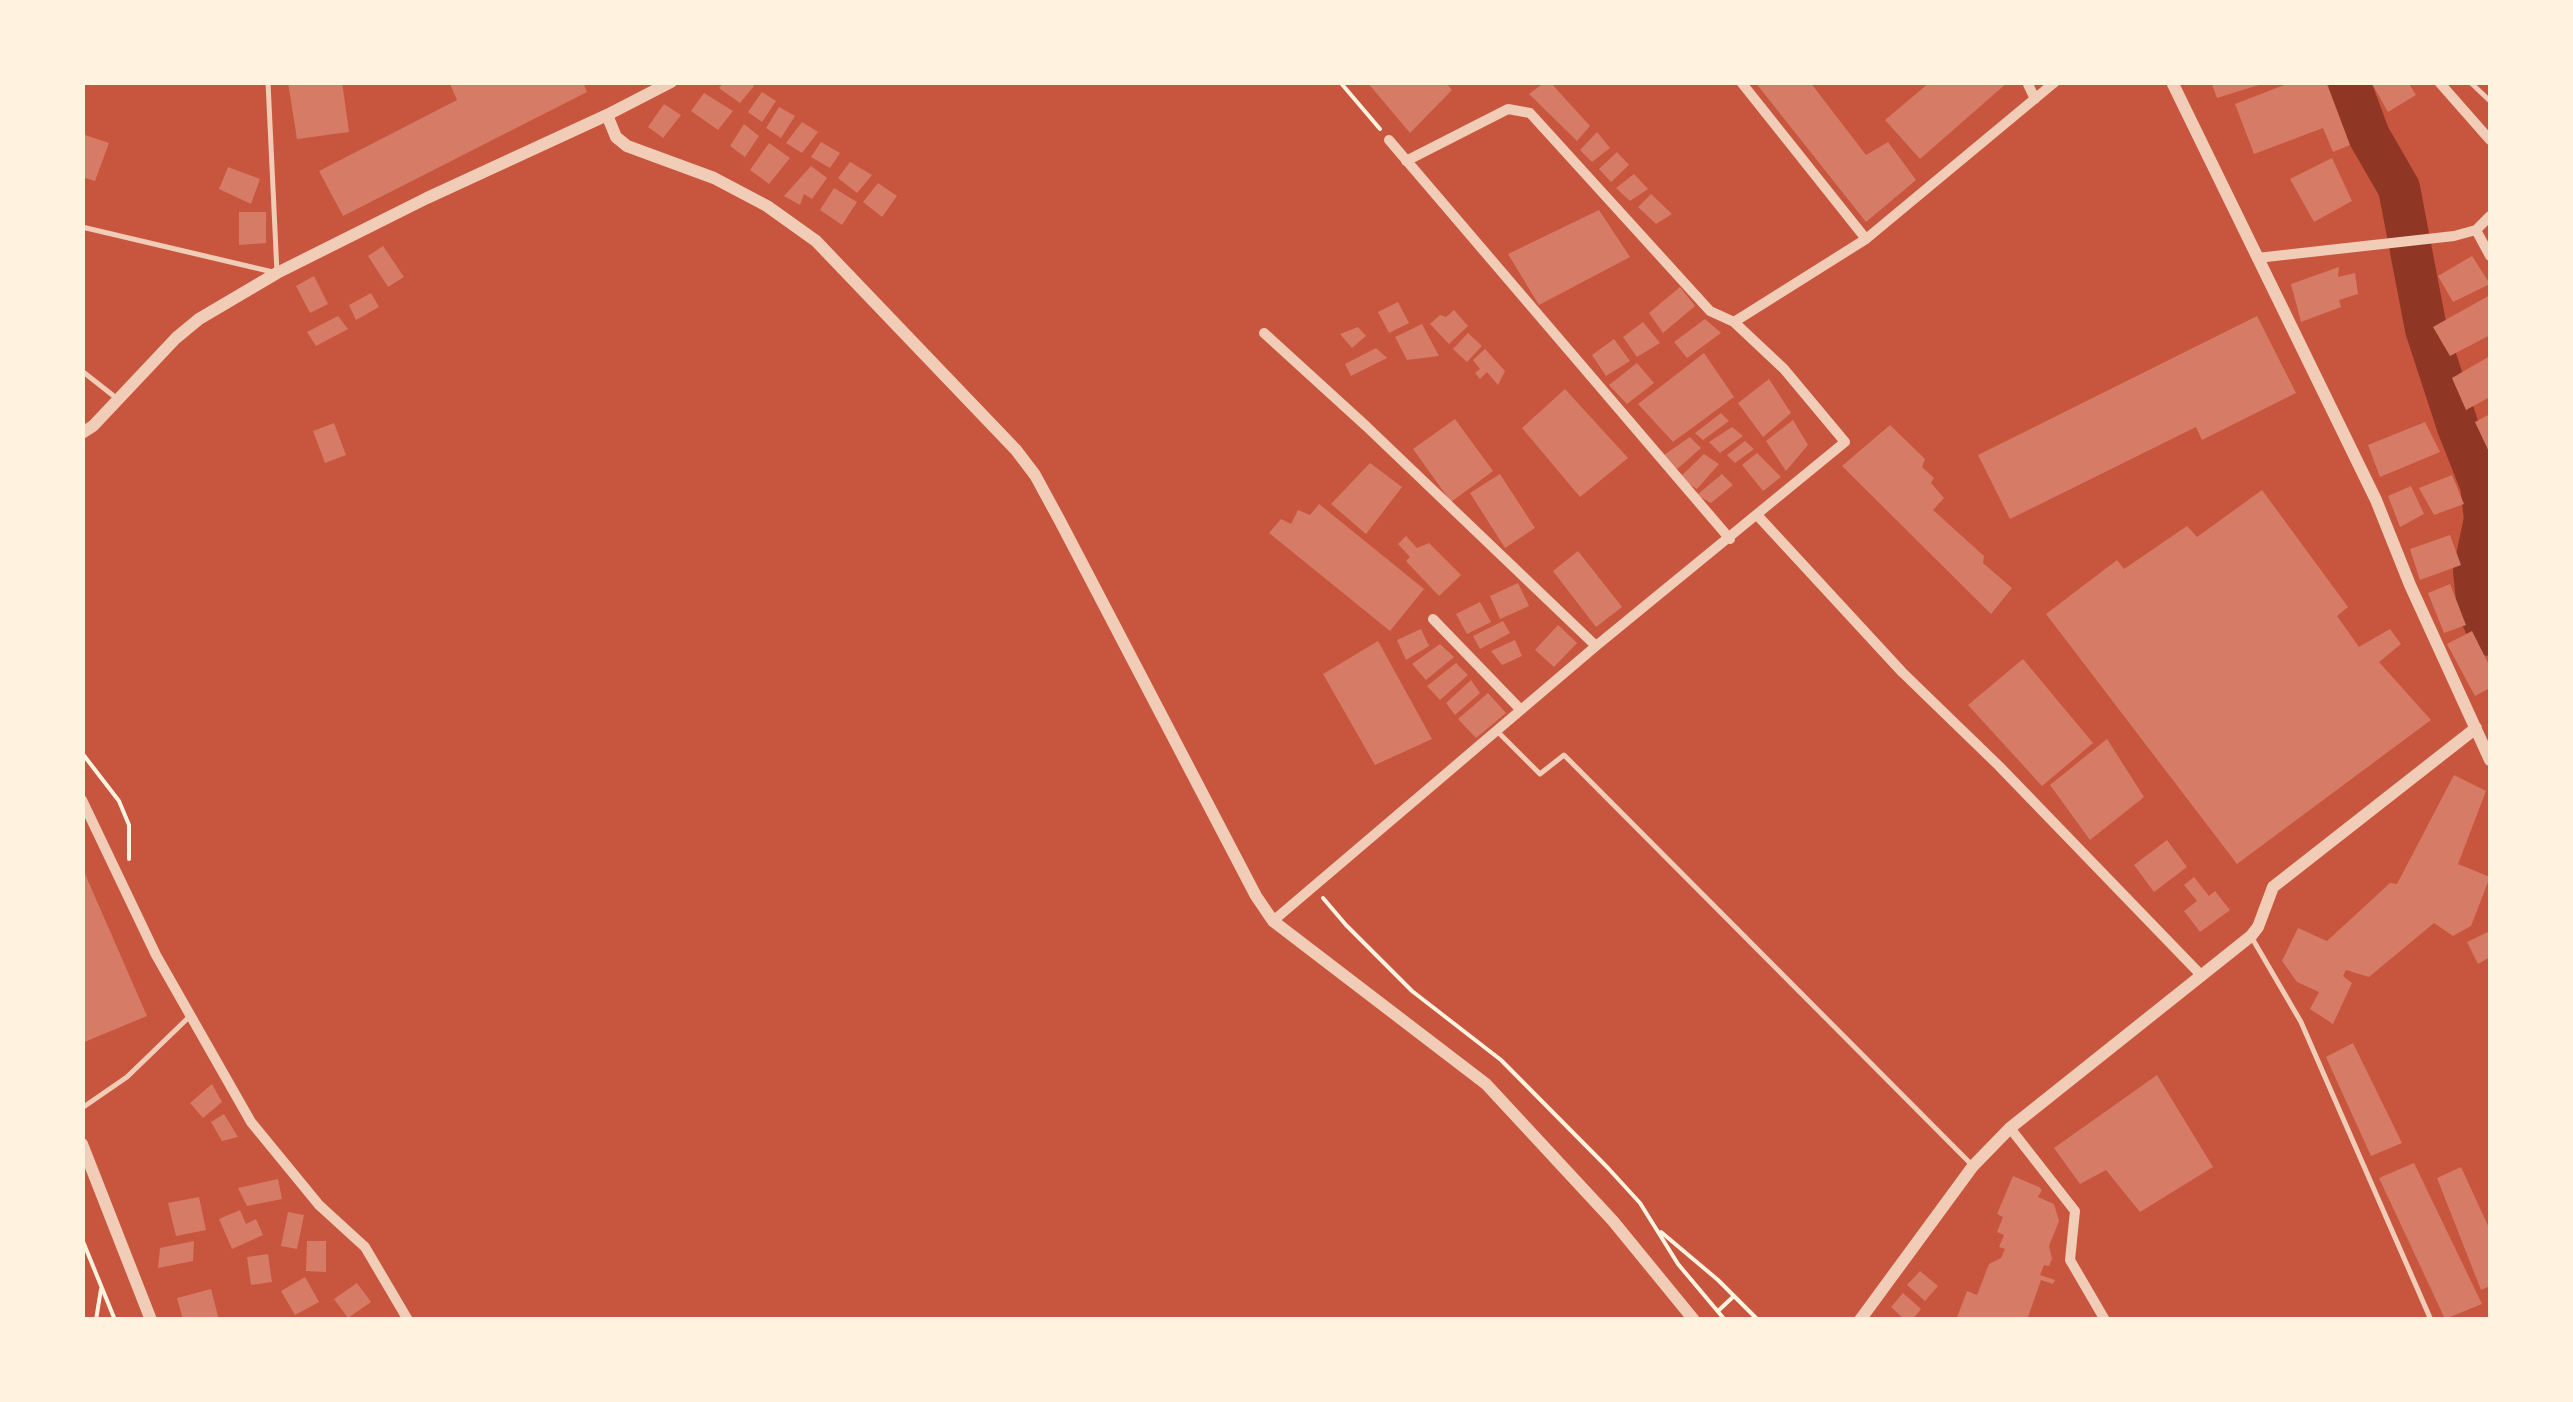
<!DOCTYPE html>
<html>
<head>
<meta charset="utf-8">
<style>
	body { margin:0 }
	#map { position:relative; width:2573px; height:1402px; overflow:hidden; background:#c8553d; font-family:Helvetica,sans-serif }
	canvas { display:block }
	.frame { position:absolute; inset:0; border:85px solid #fff3e0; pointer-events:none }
</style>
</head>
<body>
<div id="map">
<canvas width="2573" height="1402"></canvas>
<div class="frame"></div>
</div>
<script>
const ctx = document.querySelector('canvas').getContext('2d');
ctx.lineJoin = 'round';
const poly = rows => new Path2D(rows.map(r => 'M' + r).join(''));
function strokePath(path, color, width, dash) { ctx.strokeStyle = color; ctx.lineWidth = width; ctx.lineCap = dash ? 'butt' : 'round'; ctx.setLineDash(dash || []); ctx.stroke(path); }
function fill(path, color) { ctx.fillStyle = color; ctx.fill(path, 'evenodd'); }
strokePath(poly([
	[2349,82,2369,136,2399,188,2426,329,2458,427,2481,485,2485,519,2474,571,2478,609,2490,635]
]), '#8f3625', 42);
fill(poly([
	[288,82,342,82,349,132,297,139],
	[449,82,583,82,587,92,343,216,319,171,457,100],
	[724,82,748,82,754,86,740,103,719,88],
	[1367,82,1445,82,1452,90,1410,133],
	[1545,82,1550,82,1590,126,1577,141,1529,94],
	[1755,82,1810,82,1866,155,1888,142,1916,180,1866,222],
	[1930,82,2008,82,1920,159,1885,120],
	[2211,82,2265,82,2265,83,2217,98],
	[2292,82,2326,82,2350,145,2333,152,2323,128,2254,154,2235,104],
	[2371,82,2408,82,2416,95,2388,112],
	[762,92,776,101,762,122,748,112],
	[704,93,733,111,718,130,691,111],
	[664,104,681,115,663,138,648,127],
	[779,107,795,116,781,138,766,128],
	[802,122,818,132,802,153,786,143],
	[744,124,759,136,745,157,730,146],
	[1597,132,1610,148,1592,162,1580,150],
	[82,134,109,143,95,181,82,177],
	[821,142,840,153,830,168,811,157],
	[769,143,790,158,769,184,750,170],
	[1617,152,1629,165,1611,182,1599,169],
	[2332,158,2352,201,2314,222,2290,179],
	[850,162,872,175,857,193,838,178],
	[811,166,827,178,812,199,804,194,800,205,784,196],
	[228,167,260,179,251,204,219,189],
	[1634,174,1648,189,1630,201,1616,188],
	[878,183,897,196,882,217,863,202],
	[834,188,857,202,842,225,820,210],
	[1651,194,1672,214,1656,224,1638,207],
	[1599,210,1630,257,1539,305,1508,254],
	[239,212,266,212,266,243,239,245],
	[383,246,404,277,388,287,368,256],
	[2472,256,2490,284,2453,302,2438,276],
	[2339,267,2338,277,2355,273,2358,294,2339,300,2341,307,2301,322,2291,284],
	[314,276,328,304,310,313,296,286],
	[1680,287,1695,306,1663,333,1649,313],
	[371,293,379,307,356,320,349,305],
	[2490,295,2490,335,2450,356,2433,327],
	[1398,302,1409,323,1389,333,1378,312],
	[1454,310,1468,326,1449,344,1430,324,1440,315,1446,317],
	[338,316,348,329,316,346,307,332],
	[2257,316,2296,393,2202,440,2196,427,2010,519,1978,455],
	[1705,319,1721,333,1687,358,1674,342],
	[1643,322,1660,343,1637,357,1623,337],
	[1422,324,1439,356,1407,360,1395,337],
	[1358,327,1366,336,1352,348,1340,334],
	[1468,333,1482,346,1467,362,1453,349],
	[1614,339,1630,361,1606,376,1592,355],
	[1376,348,1387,358,1351,376,1345,364],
	[1485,349,1505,371,1498,385,1487,372,1480,379,1475,373,1480,369,1473,360],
	[1704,353,1734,397,1673,442,1638,404],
	[2490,356,2490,397,2466,410,2452,378],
	[1637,363,1654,383,1627,404,1609,385],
	[1769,379,1791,413,1763,437,1738,403],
	[1565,389,1628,458,1580,497,1522,428],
	[1721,413,1729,421,1703,440,1695,433],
	[2490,414,2490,454,2475,422],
	[1455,419,1493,471,1451,502,1413,449],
	[1793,420,1808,445,1786,471,1766,441],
	[2425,422,2440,452,2380,477,2368,445],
	[334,423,346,455,325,463,313,431],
	[1890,425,1925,459,1922,467,1934,478,1931,483,1944,498,1933,510,1984,556,1983,563,2012,588,1991,614,1842,466],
	[1732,427,1743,436,1720,453,1709,442],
	[1690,437,1701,448,1677,469,1664,455],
	[1745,441,1754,449,1735,463,1727,455],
	[1757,453,1781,477,1763,491,1742,465],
	[1704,454,1719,464,1697,489,1679,478],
	[1370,463,1402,487,1366,534,1331,504],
	[1500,474,1535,528,1505,548,1470,493],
	[1722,474,1733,485,1711,503,1697,495],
	[2452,475,2464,504,2434,515,2419,488],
	[2411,486,2424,514,2400,527,2388,496],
	[2262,490,2348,607,2337,616,2359,647,2390,629,2401,644,2379,662,2431,720,2237,864,2046,614,2117,560,2124,569,2187,526,2197,537],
	[1319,504,1424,589,1390,631,1269,533,1281,519,1291,524,1298,510,1310,515],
	[2450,535,2461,565,2420,580,2410,549],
	[1406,536,1417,548,1429,543,1461,575,1439,596,1406,561,1410,557,1398,544],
	[1578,551,1622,607,1596,627,1553,571],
	[1518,583,1529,606,1500,619,1490,596],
	[2450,584,2466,625,2444,633,2428,593],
	[1480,602,1491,622,1467,634,1456,614],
	[1503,621,1510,633,1480,649,1473,636],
	[1558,625,1577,643,1554,667,1535,650],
	[1421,629,1429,646,1406,660,1397,640],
	[2472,631,2490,667,2490,688,2475,696,2447,644],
	[1515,640,1522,656,1502,665,1491,651],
	[1378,641,1432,739,1375,765,1323,674],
	[1440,644,1454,657,1426,680,1412,664],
	[2023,659,2093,743,2042,786,1968,705],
	[1456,663,1468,675,1440,700,1427,686],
	[1471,680,1480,693,1455,715,1446,703],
	[1488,693,1506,713,1476,738,1458,719],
	[2107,739,2144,797,2090,840,2050,785],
	[2454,775,2486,791,2458,864,2490,877,2471,926,2453,936,2434,923,2369,977,2346,970,2343,976,2352,983,2333,1024,2310,1009,2319,992,2297,982,2282,961,2298,928,2327,941,2390,883,2397,884],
	[2167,840,2187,867,2154,892,2134,865],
	[82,867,147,1016,82,1043],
	[2194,877,2209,896,2215,891,2230,910,2200,932,2184,911,2197,901,2184,885],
	[2490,931,2490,957,2478,964,2467,942],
	[2353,1043,2402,1143,2371,1156,2326,1057],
	[2157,1075,2213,1167,2140,1212,2106,1170,2080,1184,2054,1148],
	[212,1084,222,1102,203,1118,190,1103],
	[224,1114,238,1137,222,1141,211,1122],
	[2414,1163,2482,1304,2445,1319,2379,1178],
	[2461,1167,2490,1230,2490,1286,2481,1290,2437,1178],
	[2013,1176,2039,1187,2042,1190,2038,1197,2054,1204,2059,1221,2049,1246,2052,1259,2049,1266,2044,1265,2040,1275,2055,1280,2053,1284,2041,1280,2027,1320,1956,1320,1967,1291,1977,1295,1989,1264,2001,1258,2005,1249,1999,1247,2004,1235,1997,1232,2003,1217,1997,1214],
	[278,1179,282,1199,247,1206,238,1188],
	[199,1197,206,1230,176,1236,168,1203],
	[240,1210,246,1224,256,1219,263,1235,232,1249,219,1219],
	[288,1212,304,1215,297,1249,281,1246],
	[194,1241,193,1261,158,1268,160,1248],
	[307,1241,326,1241,326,1272,306,1271],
	[268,1254,272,1282,251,1285,247,1257],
	[1920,1271,1938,1286,1925,1301,1907,1285],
	[305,1277,319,1302,295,1315,281,1291],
	[357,1283,371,1302,348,1318,334,1299],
	[211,1289,219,1320,183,1320,177,1298],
	[1903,1293,1921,1309,1912,1320,1905,1320,1891,1307]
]), '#d67c66');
strokePath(poly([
	[1340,82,1380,129],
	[82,753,119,801,129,825,129,859],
	[1323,898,1346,925,1412,991,1501,1060,1608,1168,1640,1203,1678,1264,1725,1320],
	[1661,1232,1718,1280,1758,1320],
	[82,1239,115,1320],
	[1719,1310,1734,1296],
	[96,1320,101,1289]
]), '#fff3e0', 4);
strokePath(poly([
	[2470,82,2490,101],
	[82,227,277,273,268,82],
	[82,371,115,397],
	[1497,731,1540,774,1564,755,1971,1164],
	[2252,938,2301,1022,2431,1320],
	[82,1108,127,1077,188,1018]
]), '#f1ccb7', 5);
strokePath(poly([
	[1741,82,1866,239],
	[2027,82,2035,99],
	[2439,82,2490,140],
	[1389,140,1730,539],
	[2476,230,2490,256],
	[2257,258,2454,236,2476,230,2490,216],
	[1734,322,1866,239,2055,82],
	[1264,333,1366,426,1596,646],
	[1758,516,1902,672,1999,766,2200,974],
	[1433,619,1521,710],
	[82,800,156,955,251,1122,319,1205,365,1247,408,1320],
	[1273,921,1596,646,1845,442,1784,369,1734,322,1710,311,1530,113,1508,109,1406,161],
	[2010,1128,2075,1211,2070,1260,2105,1320]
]), '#f1ccb7', 10);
strokePath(poly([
	[2172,82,2376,500,2410,585,2490,760],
	[607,115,616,137,627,146,714,178,767,206,816,241,1016,450,1035,475,1060,521,1256,896,1273,921,1486,1084,1613,1221,1694,1320],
	[82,433,93,426,176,338,199,319,277,273,427,198,607,115,671,82],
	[82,1144,151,1320],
	[1860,1320,1973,1166,2010,1128,2251,936,2258,927,2273,887,2476,728]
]), '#f1ccb7', 12);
</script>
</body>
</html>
